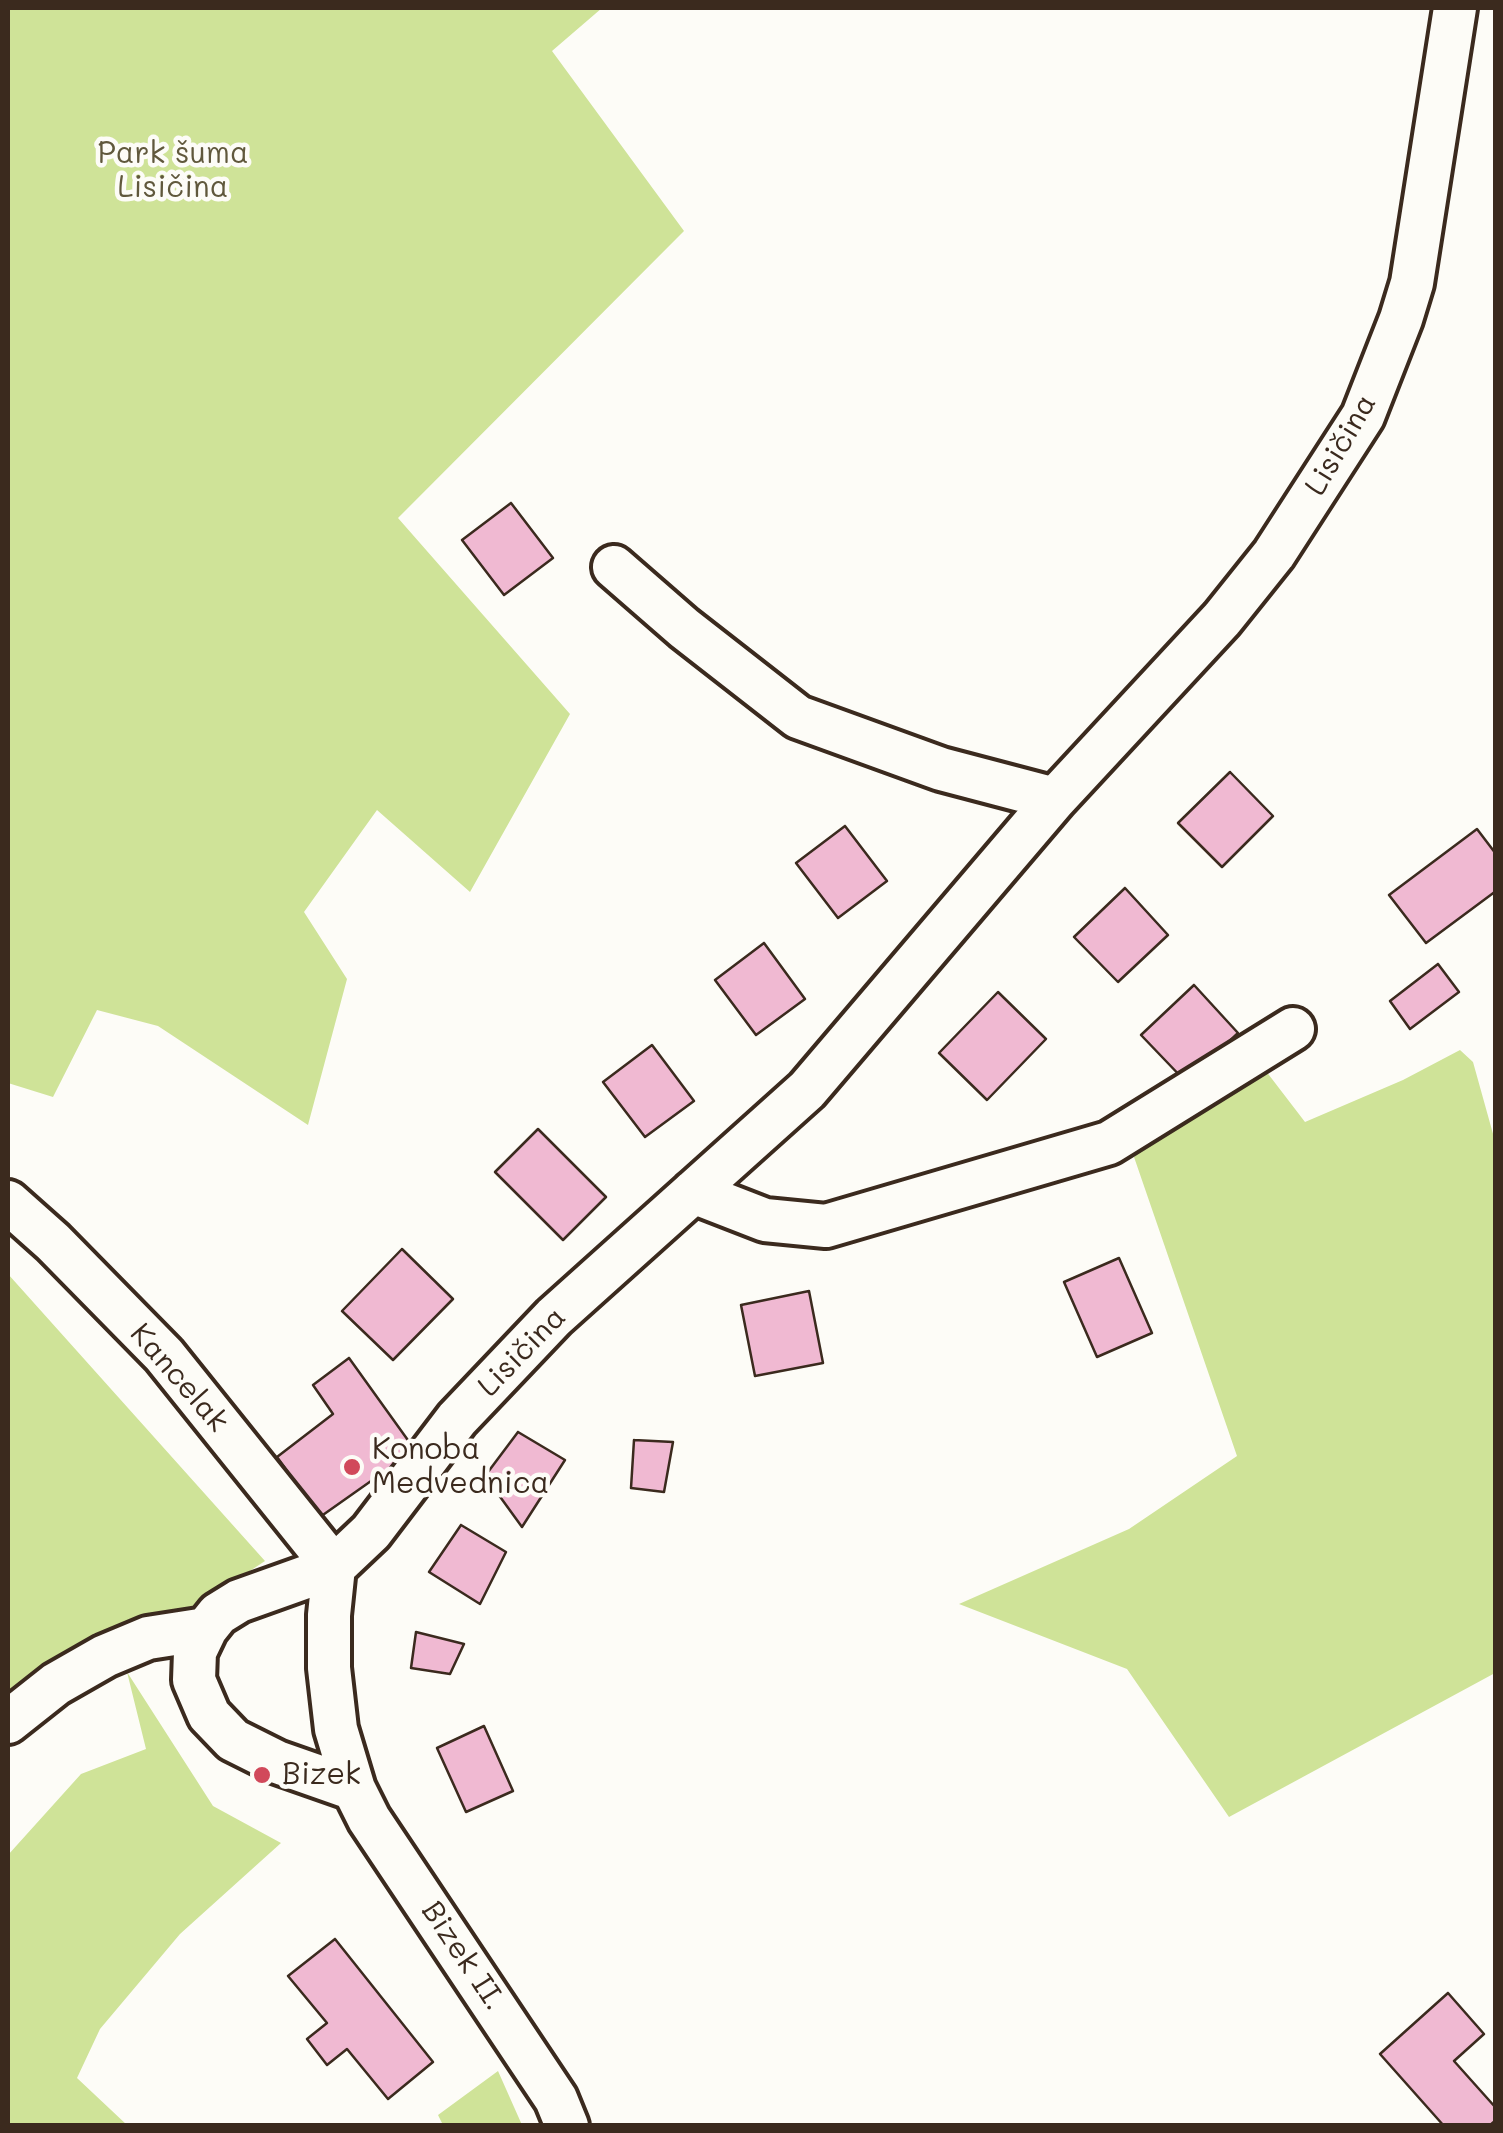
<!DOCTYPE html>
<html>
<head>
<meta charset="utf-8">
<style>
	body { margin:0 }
	#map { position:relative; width:1503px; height:2133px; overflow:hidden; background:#fdfcf7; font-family:Mali,sans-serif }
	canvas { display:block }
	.frame { position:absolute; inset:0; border:10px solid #3b2a1e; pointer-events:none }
</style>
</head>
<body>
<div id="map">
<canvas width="1503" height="2133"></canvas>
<div class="frame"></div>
</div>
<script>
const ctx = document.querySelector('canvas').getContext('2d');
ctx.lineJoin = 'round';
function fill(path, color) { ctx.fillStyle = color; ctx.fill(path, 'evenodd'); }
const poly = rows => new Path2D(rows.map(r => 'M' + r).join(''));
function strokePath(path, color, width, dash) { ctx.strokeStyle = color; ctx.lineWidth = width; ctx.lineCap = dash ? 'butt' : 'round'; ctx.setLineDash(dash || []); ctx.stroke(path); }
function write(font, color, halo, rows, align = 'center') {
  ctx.font = font + ' Mali,sans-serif'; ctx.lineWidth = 9; ctx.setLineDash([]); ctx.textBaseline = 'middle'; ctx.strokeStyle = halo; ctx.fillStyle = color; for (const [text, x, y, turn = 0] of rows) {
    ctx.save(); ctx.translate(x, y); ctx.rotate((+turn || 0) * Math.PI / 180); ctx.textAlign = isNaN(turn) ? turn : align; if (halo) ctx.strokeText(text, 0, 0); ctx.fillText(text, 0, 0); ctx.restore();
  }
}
fill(poly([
	[8,8,602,8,552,51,684,231,398,518,570,714,470,892,377,810,304,912,347,979,308,1125,158,1026,97,1010,53,1097,8,1083],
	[1460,1050,1473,1062,1495,1141,1495,1673,1229,1817,1127,1669,959,1604,1129,1529,1237,1456,1134,1157,1201,1097,1259,1062,1305,1122,1403,1080],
	[8,1274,265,1561,27,1718,8,1694],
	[127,1672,213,1806,281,1843,180,1934,100,2029,77,2078,127,2125,8,2125,8,1855,81,1774,146,1749],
	[498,2071,522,2125,443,2125,438,2115]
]), '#cfe398');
const building = poly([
	[511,503,553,558,504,595,462,540,511,503],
	[1230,772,1273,816,1222,867,1178,823,1230,772],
	[845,826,887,881,838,918,796,863,845,826],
	[1477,829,1496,854,1496,891,1426,943,1389,895,1477,829],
	[1125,888,1168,935,1118,982,1074,937,1125,888],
	[764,943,805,999,756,1035,715,980,764,943],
	[1438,964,1459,992,1410,1029,1390,1001,1438,964],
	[1194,985,1238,1033,1186,1082,1141,1035,1194,985],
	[998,992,1046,1039,987,1100,939,1053,998,992],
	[652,1045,694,1101,645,1137,603,1082,652,1045],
	[538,1129,606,1197,563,1240,495,1172,538,1129],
	[402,1249,453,1299,393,1360,342,1311,402,1249],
	[1119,1258,1152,1333,1097,1357,1064,1282,1119,1258],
	[809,1291,823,1363,755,1376,741,1305,809,1291],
	[349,1358,415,1450,320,1517,277,1457,333,1414,313,1385,349,1358],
	[518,1432,565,1460,522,1527,485,1476,518,1432],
	[634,1440,673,1442,664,1492,631,1488,634,1440],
	[461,1525,506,1552,480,1604,429,1572,461,1525],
	[416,1632,464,1644,450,1674,411,1668,416,1632],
	[484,1726,513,1791,466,1812,437,1748,484,1726],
	[335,1939,433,2062,388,2099,347,2049,327,2065,307,2039,327,2023,288,1976,335,1939],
	[1448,1993,1484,2034,1454,2061,1496,2108,1496,2120,1489,2126,1444,2126,1380,2054,1448,1993]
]);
fill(building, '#f0b9d2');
strokePath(building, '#3b2a1e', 2.5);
const minor = poly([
	[614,567,684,628,798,717,941,769,1055,799],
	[693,1192,765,1220,826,1226,1109,1143,1293,1029],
	[8,1202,53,1242,164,1355,334,1567],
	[334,1567,329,1615,329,1668,336,1729,354,1789,369,1819,556,2099,567,2126],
	[8,1722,56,1684,105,1656,148,1638,206,1629],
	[354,1789,277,1762,233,1740,209,1715,194,1680,195,1652,206,1629,218,1614,239,1601,334,1567,371,1532,457,1419,554,1317,807,1090,1055,799,1222,619,1274,554,1363,416,1401,319,1412,283,1455,8]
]);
strokePath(minor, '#3b2a1e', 50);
strokePath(minor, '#fdfcf7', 42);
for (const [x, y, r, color] of [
	[352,1467,10,"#d1495b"],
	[262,1775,10,"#d1495b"]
]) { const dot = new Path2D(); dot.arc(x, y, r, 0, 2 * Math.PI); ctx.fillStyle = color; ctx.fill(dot); strokePath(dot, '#fdfcf7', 4); }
write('30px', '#60583c', '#fdfcf7', [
	["Park šuma",173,154],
	["Lisičina",173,188]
]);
write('30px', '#3b2a1e', '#fdfcf7', [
	["Lisičina",1341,445,-60],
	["Lisičina",522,1352,-46],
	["Kancelak",179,1378,49],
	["Bizek II.",463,1956,56]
]);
write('30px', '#3b2a1e', '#fdfcf7', [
	["Konoba",372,1450],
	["Medvednica",372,1484],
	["Bizek",282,1775]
], 'left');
</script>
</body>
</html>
